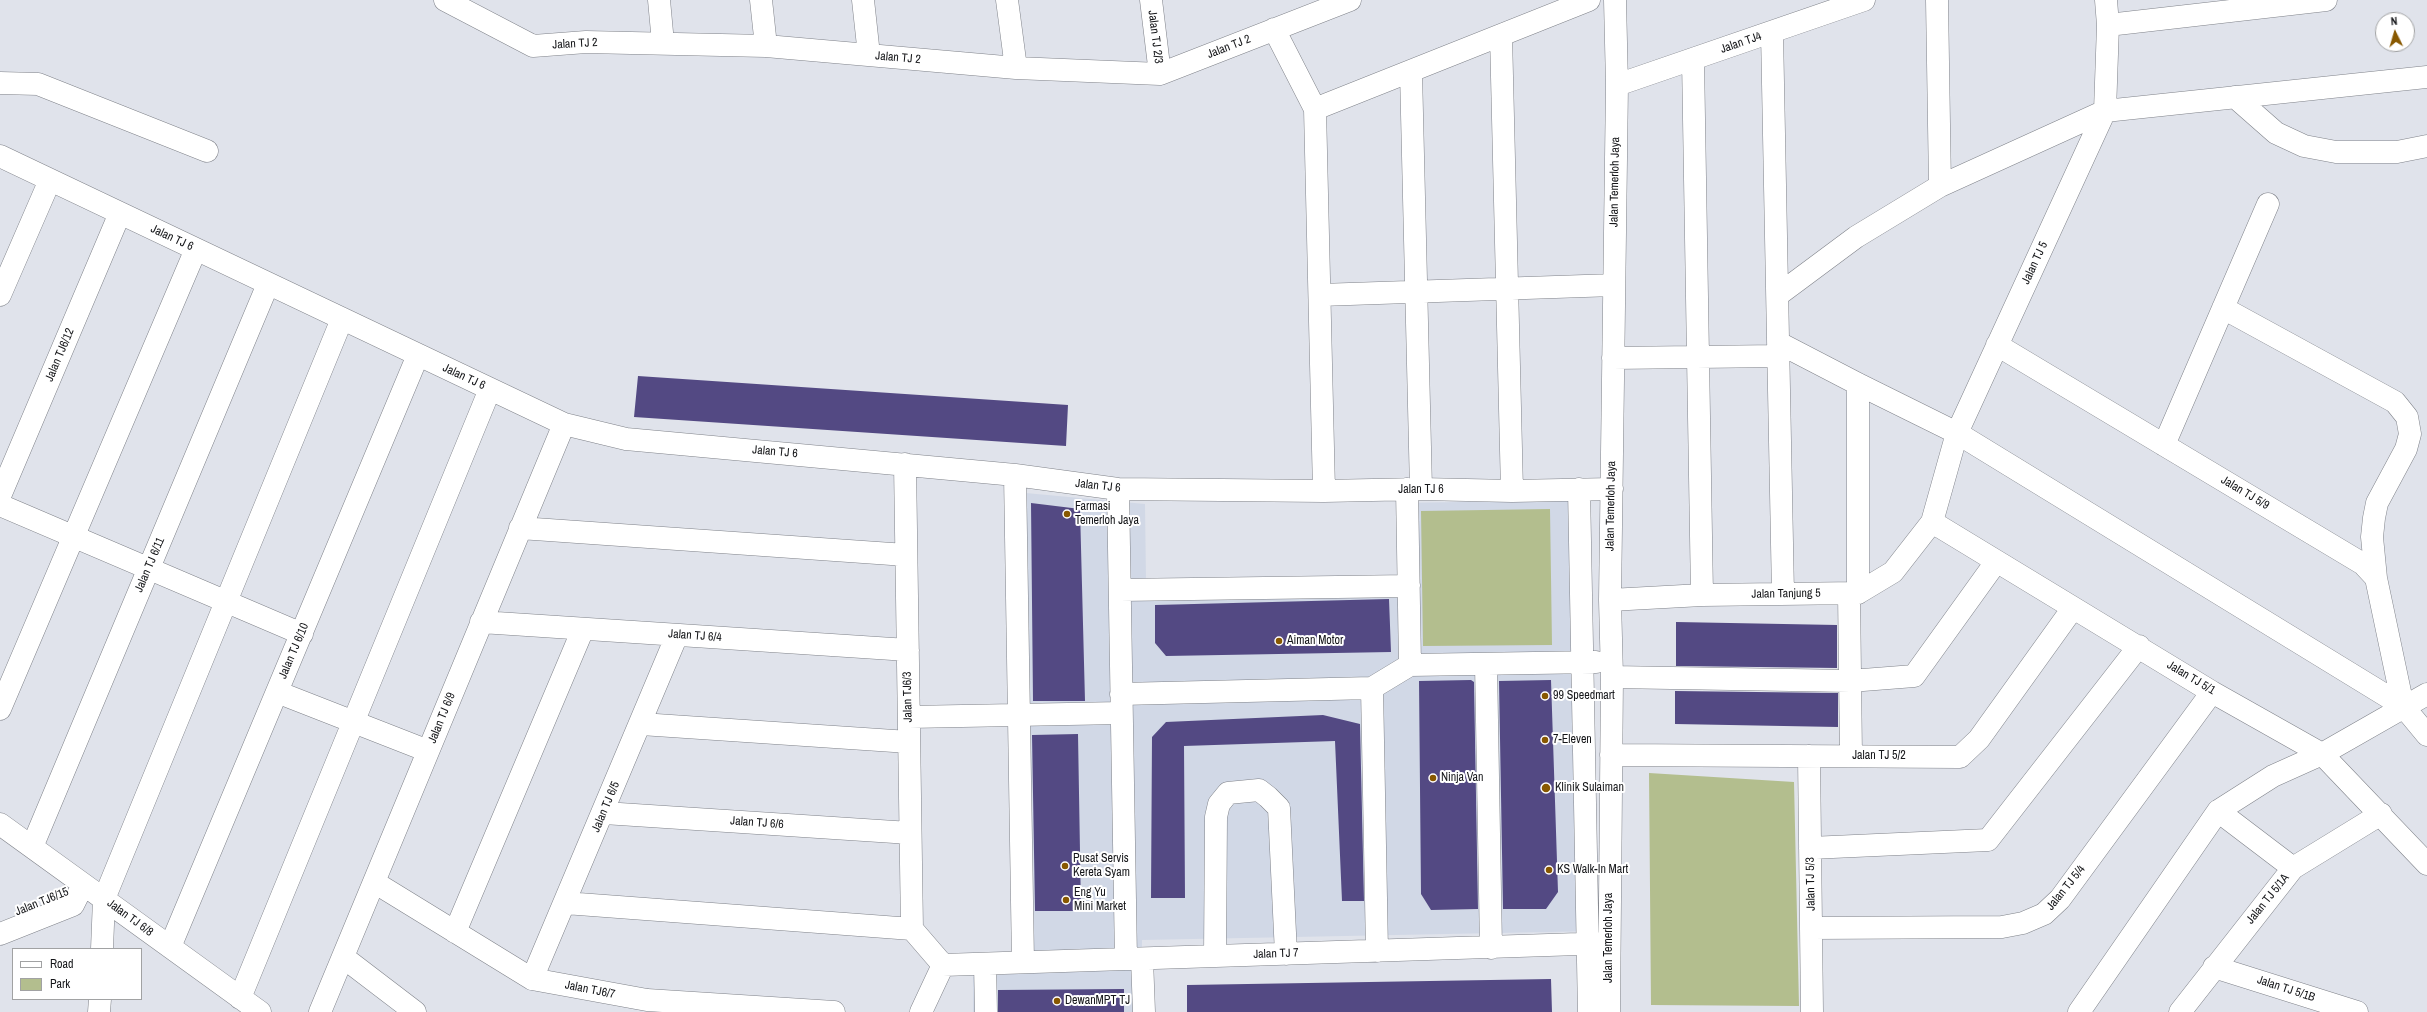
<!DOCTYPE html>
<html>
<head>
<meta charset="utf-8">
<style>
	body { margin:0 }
	#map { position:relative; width:2427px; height:1012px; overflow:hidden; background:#e0e3eb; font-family:"Archivo Narrow",sans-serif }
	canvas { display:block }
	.legend { position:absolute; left:12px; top:948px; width:130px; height:52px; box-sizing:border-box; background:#fff; border:1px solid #a1a2a3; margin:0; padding:5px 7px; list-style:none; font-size:12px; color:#151619 }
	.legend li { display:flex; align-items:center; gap:8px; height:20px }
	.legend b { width:20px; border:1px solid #a1a2a3 }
	.north { position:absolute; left:2375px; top:12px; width:40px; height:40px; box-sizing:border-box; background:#fff; border:1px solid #a1a2a3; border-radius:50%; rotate:355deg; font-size:11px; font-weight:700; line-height:16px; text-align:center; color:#151619 }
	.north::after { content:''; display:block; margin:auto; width:14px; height:18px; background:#885800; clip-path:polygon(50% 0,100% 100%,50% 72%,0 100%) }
</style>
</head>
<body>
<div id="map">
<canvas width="2427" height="1012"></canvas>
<ul class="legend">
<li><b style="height:5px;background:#fff"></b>Road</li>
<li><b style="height:11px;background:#b3be8e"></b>Park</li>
</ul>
<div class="north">N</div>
</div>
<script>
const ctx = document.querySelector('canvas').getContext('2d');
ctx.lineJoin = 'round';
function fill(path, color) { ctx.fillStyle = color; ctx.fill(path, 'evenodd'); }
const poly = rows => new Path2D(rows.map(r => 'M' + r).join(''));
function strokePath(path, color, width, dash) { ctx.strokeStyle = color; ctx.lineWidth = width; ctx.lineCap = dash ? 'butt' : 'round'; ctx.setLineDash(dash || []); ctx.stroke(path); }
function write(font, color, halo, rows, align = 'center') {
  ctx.font = font + ' "Archivo Narrow",sans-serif'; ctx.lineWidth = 4; ctx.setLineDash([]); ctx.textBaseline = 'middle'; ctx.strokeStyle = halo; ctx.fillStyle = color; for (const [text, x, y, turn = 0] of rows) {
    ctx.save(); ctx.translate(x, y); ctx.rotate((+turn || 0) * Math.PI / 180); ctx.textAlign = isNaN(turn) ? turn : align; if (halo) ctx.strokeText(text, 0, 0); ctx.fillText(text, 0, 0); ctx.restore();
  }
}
fill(poly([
	[1004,491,1145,504,1146,581,1398,579,1398,503,1589,500,1599,931,1142,940,1141,1012,973,1012,973,977,1013,974]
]), '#d1d8e6');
fill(poly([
	[1550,509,1552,645,1423,646,1421,511],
	[1649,773,1794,782,1799,1006,1651,1005]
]), '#b3be8e');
fill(poly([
	[638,376,1068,405,1066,446,634,417],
	[1031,503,1080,509,1085,701,1033,701],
	[1389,599,1391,652,1166,656,1155,643,1155,605],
	[1676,622,1837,625,1837,668,1676,666],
	[1471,680,1474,682,1478,909,1431,910,1421,894,1419,681],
	[1551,680,1558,892,1546,909,1503,909,1499,681],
	[1675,691,1838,693,1838,727,1675,724],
	[1323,715,1360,724,1364,901,1342,901,1335,741,1184,746,1185,898,1151,898,1152,737,1166,722],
	[1078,734,1081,911,1035,911,1032,735],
	[1551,979,1552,1012,1187,1012,1187,985],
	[1124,989,1124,1012,998,1012,998,990]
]), '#534983');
const minor = poly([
	[445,0,533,46,586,42,766,46,1016,68,1160,74,1350,0],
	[659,0,663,43],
	[761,0,766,46],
	[863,0,869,55],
	[1007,0,1016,68],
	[1151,0,1160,74],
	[1937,0,1940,186],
	[2108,25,2326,0],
	[1274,29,1315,109,1589,0],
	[1772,32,1783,594],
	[1501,35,1512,491],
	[1693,59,1702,595],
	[1411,72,1421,489],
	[0,83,38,84,207,151],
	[1617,85,1864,0],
	[2235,97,2276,133,2304,146,2336,152,2397,152,2427,146],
	[1315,109,1324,491],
	[0,156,564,424,626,439,1015,475,1118,489,1324,491,1421,489,1512,491,1612,489],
	[0,295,50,180],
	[1320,295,1614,285],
	[1778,295,1856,237,1940,186,2105,111,2427,77],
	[2223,308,2395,402,2407,417,2410,434,2406,449,2377,503,2374,518,2372,537,2376,578],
	[1779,343,1858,384,1957,433,2403,706,2427,735],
	[1997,345,2363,564,2376,578,2403,706],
	[1613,358,1779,356],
	[1858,384,1858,593],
	[2164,445,2268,204],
	[905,464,912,929],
	[1015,475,1023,962],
	[1118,489,1126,959],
	[1407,489,1410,665,1596,662],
	[1579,489,1589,1012],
	[0,496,120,213],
	[0,505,302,634],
	[1932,522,2212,692,2322,754,2427,864],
	[520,528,906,555],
	[1120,590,1409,586],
	[1849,593,1851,756],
	[1610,600,1702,595,1858,593,1893,572,1932,522,1957,433,2105,111,2108,25,2106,0],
	[481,622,908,650],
	[1486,664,1491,948],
	[1612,677,1850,681,1914,676,1996,562],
	[1372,688,1410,665],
	[277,692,428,751],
	[1121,694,1372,688,1377,951],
	[0,709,196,249],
	[909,717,1121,713],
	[641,724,909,742],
	[1611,755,1960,757,1979,739,2073,608],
	[1809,756,1812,1012],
	[2218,811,2293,868],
	[604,813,910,833],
	[0,824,260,1012],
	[32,847,268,284],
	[1810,848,1988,840,2139,646],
	[374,882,532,979,647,1000,834,1012],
	[565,903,912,929],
	[1811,928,2002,927,2023,923,2044,914,2060,899,2212,692],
	[912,929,943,965],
	[455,932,583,629],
	[0,934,73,905,83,885],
	[170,947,418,355],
	[102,949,104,899,342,319],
	[1215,956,1216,817,1219,804,1228,793,1259,790,1268,797,1279,808,1286,954],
	[343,957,415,1012],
	[1142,959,1144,1012],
	[985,964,986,1012],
	[943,965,1609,943],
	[2214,967,2357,1012],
	[532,979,677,635],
	[240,998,490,389],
	[99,1012,100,999],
	[320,1012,564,424],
	[921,1012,943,965],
	[1609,1012,1612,677,1610,600,1617,85,1615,0],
	[2079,1012,2218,811,2273,776,2322,754,2427,694],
	[2180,1012,2293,868,2381,814]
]);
strokePath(minor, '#7f8289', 23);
strokePath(minor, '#fff', 22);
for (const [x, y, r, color] of [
	[1067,514,4,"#885800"],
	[1279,641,4,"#885800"],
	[1545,696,4,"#885800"],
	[1545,740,4,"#885800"],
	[1433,778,4,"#885800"],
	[1546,788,5,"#885800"],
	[1065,866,4,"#885800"],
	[1549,870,4,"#885800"],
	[1066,900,4,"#885800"],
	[1057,1001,4,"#885800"]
]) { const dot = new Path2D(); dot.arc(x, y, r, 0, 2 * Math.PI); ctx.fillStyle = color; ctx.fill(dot); strokePath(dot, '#fff', 1.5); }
write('12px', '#151619', '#fff', [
	["Jalan TJ 2/3",1155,37,83],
	["Jalan TJ4",1741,43,-19],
	["Jalan TJ 2",575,44,-3],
	["Jalan TJ 2",1229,47,-21],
	["Jalan TJ 2",898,58,5],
	["Jalan Temerloh Jaya",1615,182,-89],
	["Jalan TJ 6",172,238,25],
	["Jalan TJ 5",2035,263,-65],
	["Jalan TJ6/12",60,355,-67],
	["Jalan TJ 6",464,377,25],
	["Jalan TJ 6",775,452,5],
	["Jalan TJ 6",1098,486,6],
	["Jalan TJ 6",1421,490],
	["Jalan TJ 5/9",2245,493,31],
	["Jalan Temerloh Jaya",1611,506,-89],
	["Jalan TJ 6/11",150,565,-67],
	["Jalan Tanjung 5",1786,594,-1],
	["Jalan TJ 6/4",695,636,4],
	["Jalan TJ 6/10",294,651,-67],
	["Jalan TJ 5/1",2191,678,31],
	["Jalan TJ6/3",908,697,-91],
	["Jalan TJ 6/9",442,718,-68],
	["Jalan TJ 5/2",1879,756],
	["Jalan TJ 6/5",606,807,-67],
	["Jalan TJ 6/6",757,823,4],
	["Jalan TJ 5/3",1811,884,-91],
	["Jalan TJ 5/4",2066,888,-51],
	["Jalan TJ 5/1A",2268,899,-51],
	["Jalan TJ6/15",42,902,-22],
	["Jalan TJ 6/8",130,918,36],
	["Jalan Temerloh Jaya",1609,938,-90],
	["Jalan TJ 7",1276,954,-2],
	["Jalan TJ 5/1B",2286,989,18],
	["Jalan TJ6/7",590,990,11]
]);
write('12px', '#151619', '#fff', [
	["Farmasi",1075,507],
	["Temerloh Jaya",1075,521],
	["Aiman Motor",1287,641],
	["99 Speedmart",1553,696],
	["7-Eleven",1553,740],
	["Ninja Van",1441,778],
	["Klinik Sulaiman",1555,788],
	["Pusat Servis",1073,859],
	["Kereta Syam",1073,873],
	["KS Walk-In Mart",1557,870],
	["Eng Yu",1074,893],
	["Mini Market",1074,907],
	["DewanMPT TJ",1065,1001]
], 'left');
</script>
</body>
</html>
